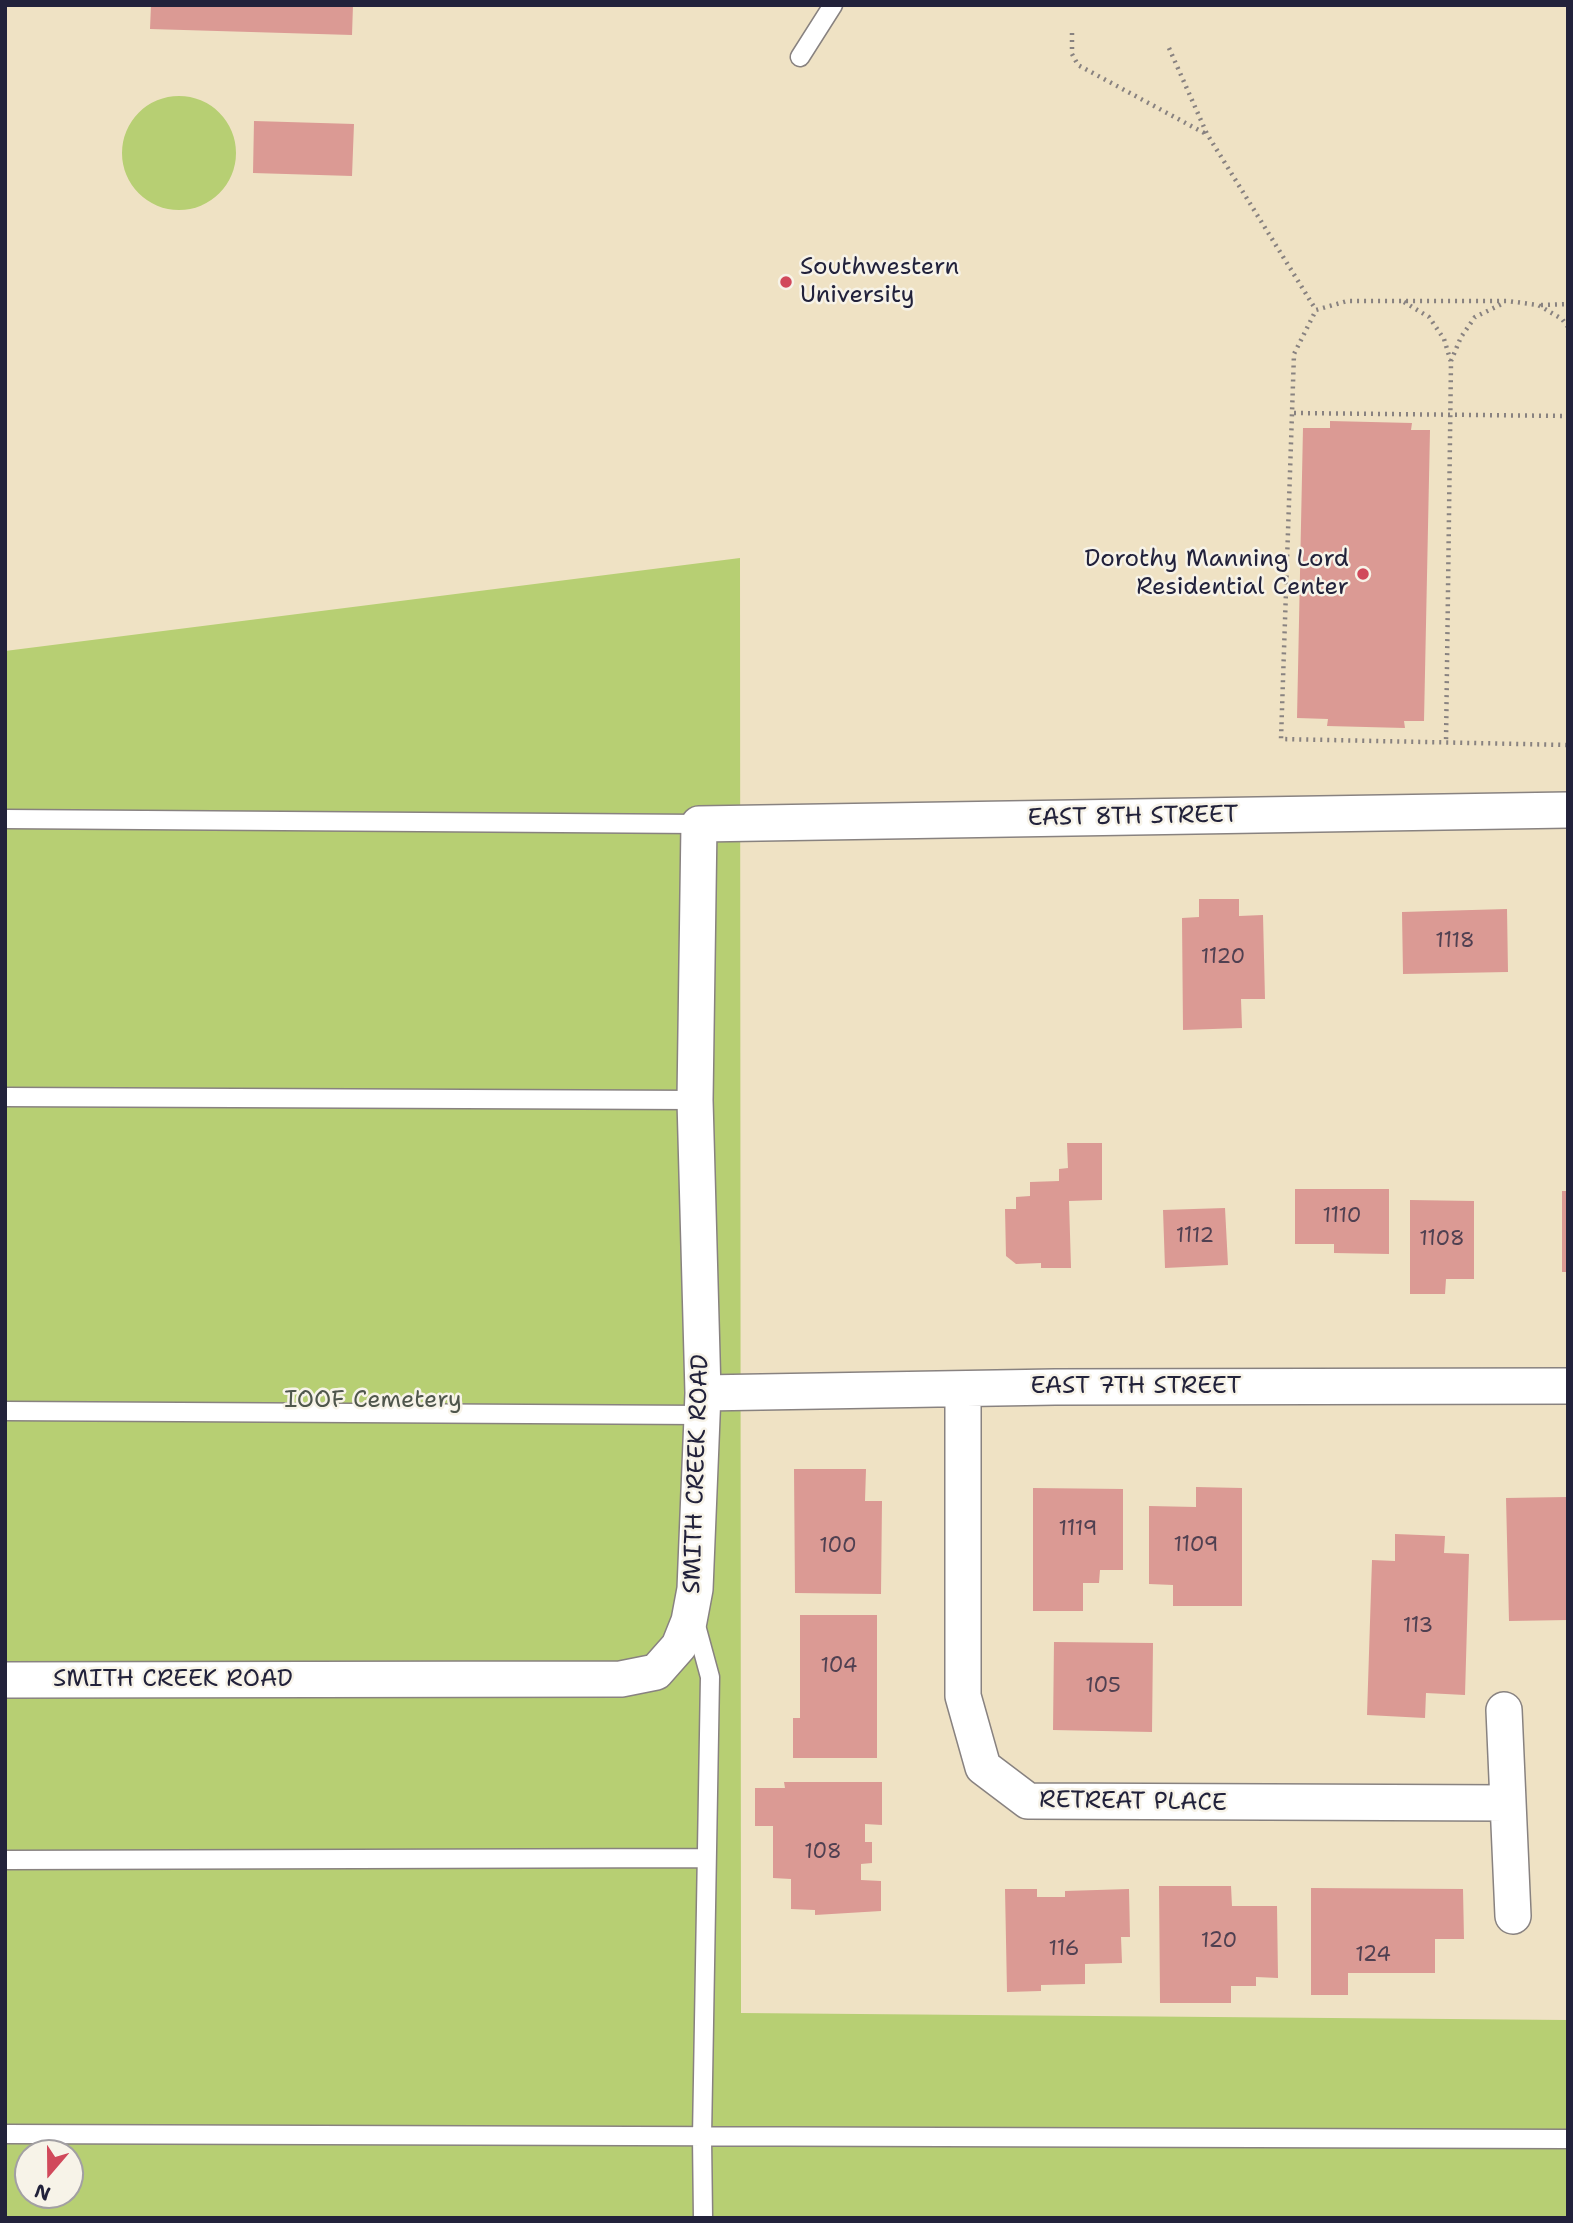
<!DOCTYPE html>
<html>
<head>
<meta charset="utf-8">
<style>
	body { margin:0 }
	#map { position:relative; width:1573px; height:2223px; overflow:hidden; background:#efe2c4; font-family:"Shantell Sans",sans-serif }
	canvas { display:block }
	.frame { position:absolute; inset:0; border:7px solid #22223b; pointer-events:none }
	.north { position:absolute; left:14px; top:2139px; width:70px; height:70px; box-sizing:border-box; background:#f7f3e8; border:2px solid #a29fa3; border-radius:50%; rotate:200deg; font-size:19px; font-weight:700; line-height:28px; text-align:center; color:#22223b }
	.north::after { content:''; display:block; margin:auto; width:24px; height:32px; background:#d1495b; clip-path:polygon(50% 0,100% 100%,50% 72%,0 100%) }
</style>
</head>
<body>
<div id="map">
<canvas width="1573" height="2223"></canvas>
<div class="frame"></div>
<div class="north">N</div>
</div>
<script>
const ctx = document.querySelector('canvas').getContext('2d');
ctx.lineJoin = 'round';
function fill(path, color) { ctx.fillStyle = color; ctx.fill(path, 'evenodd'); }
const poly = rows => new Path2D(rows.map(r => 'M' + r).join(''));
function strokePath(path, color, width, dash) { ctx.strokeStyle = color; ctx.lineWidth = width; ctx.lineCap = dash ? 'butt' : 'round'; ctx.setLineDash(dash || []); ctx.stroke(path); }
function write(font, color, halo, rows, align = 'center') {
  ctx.font = font + ' "Shantell Sans",sans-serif'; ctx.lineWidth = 5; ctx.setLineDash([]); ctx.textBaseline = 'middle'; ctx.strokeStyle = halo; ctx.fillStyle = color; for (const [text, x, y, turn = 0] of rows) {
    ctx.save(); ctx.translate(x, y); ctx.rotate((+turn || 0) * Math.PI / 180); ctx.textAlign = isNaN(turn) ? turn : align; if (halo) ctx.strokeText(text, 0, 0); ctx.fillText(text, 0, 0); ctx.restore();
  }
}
fill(poly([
	'122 153a57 57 0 1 1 114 0a57 57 0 1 1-114 0Z',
	[740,558,741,2013,1568,2020,1568,2218,5,2218,5,651],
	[28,2153,70,2153,70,2195,28,2195]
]), '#b7cf73');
fill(poly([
	[151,5,353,5,352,35,150,29],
	[254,121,354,124,352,176,253,173],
	[1330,421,1412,423,1411,430,1430,430,1424,721,1404,721,1405,728,1327,726,1328,719,1297,718,1303,428,1330,428],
	[1199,899,1239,899,1239,916,1263,915,1265,999,1241,999,1242,1028,1183,1030,1182,918,1199,917],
	[1507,909,1508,972,1403,974,1402,912],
	[1067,1143,1102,1143,1102,1200,1069,1201,1071,1268,1041,1268,1041,1263,1016,1264,1006,1256,1005,1209,1016,1209,1016,1197,1030,1196,1030,1182,1059,1181,1059,1169,1068,1168],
	[1295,1189,1389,1189,1389,1254,1334,1253,1334,1244,1295,1244],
	[1562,1191,1568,1191,1568,1272,1562,1272],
	[1410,1200,1474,1201,1474,1279,1446,1279,1445,1294,1410,1294],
	[1225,1208,1228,1265,1165,1268,1163,1210],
	[794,1469,866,1469,865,1501,882,1501,881,1594,795,1593],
	[1196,1487,1242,1488,1242,1606,1173,1606,1173,1585,1149,1584,1149,1506,1196,1507],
	[1033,1488,1123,1489,1123,1570,1100,1570,1099,1583,1083,1583,1083,1611,1033,1611],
	[1567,1497,1568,1620,1509,1621,1506,1498],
	[1395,1534,1445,1536,1444,1553,1469,1554,1465,1695,1426,1693,1425,1718,1367,1715,1372,1560,1395,1561],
	[800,1615,877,1615,877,1758,793,1758,793,1718,800,1718],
	[1054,1642,1153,1643,1152,1732,1053,1730],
	[784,1782,882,1782,882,1825,865,1824,865,1842,872,1842,872,1863,861,1864,861,1880,881,1881,881,1911,815,1915,815,1910,791,1909,791,1879,773,1878,773,1826,755,1826,755,1788,785,1788],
	[1159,1886,1231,1886,1232,1906,1277,1906,1278,1978,1256,1977,1256,1986,1231,1986,1231,2003,1160,2003],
	[1311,1888,1463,1889,1464,1939,1435,1939,1435,1973,1348,1973,1348,1995,1311,1995],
	[1005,1889,1037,1889,1037,1897,1065,1897,1065,1891,1129,1889,1130,1937,1121,1937,1122,1963,1085,1964,1085,1984,1041,1985,1041,1991,1007,1992]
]), '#db9a94');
const service = poly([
	[800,57,833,5],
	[5,819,699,824],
	[5,1097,695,1100],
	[5,1411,702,1415],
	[694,1618,710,1677,702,2137,703,2218],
	[5,1860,706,1858],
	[5,2134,1568,2139]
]);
const minor = poly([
	[963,1389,963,1696,983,1767,1028,1801,1508,1803],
	[703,1393,1055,1387,1568,1386],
	[5,1680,621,1679,656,1672,679,1646,689,1621,695,1589,703,1393,695,1100,699,824,1568,810],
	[1504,1710,1513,1916]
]);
strokePath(service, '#888280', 21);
strokePath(minor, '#888280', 38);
strokePath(poly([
	[1072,33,1072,54,1078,65,1206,134],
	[1169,48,1207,134,1316,310],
	[1404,302,1429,317,1444,339,1451,362,1446,743],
	[1541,305,1568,304],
	[1568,327,1562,319,1538,305,1508,301,1347,301,1316,310,1294,354,1281,739,1568,745],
	[1451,361,1461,337,1475,317,1504,303],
	[1294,413,1568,416]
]), '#888280', 4.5, [2, 5]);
strokePath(service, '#fff', 18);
strokePath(minor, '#fff', 35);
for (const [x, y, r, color] of [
	[786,282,7,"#d1495b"],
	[1363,574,7,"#d1495b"]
]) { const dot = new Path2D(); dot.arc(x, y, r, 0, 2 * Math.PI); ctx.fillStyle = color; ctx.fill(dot); strokePath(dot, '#f7f3e8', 2.5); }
write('21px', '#504051', null, [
	["1118",1455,942],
	["1120",1223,958],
	["1110",1342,1217],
	["1112",1195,1237],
	["1108",1442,1240],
	["1119",1078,1530],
	["1109",1196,1546],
	["100",838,1547],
	["113",1418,1627],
	["104",839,1667],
	["105",1103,1687],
	["108",823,1853],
	["120",1219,1942],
	["116",1064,1950],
	["124",1373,1956]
]);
write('24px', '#22223b', '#f7f3e8', [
	["Southwestern",800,268],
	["University",800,296],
	["Dorothy Manning Lord",1349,560,"right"],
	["Residential Center",1349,588,"right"]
], 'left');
write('24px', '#22223b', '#f7f3e8', [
	["EAST 8TH STREET",1133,817,-1],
	["EAST 7TH STREET",1136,1387],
	["SMITH CREEK ROAD",697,1474,-88],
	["SMITH CREEK ROAD",173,1680],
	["RETREAT PLACE",1133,1802,1]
]);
write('24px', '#4f564c', '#f7f3e8', [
	["IOOF Cemetery",373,1401]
]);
</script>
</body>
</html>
